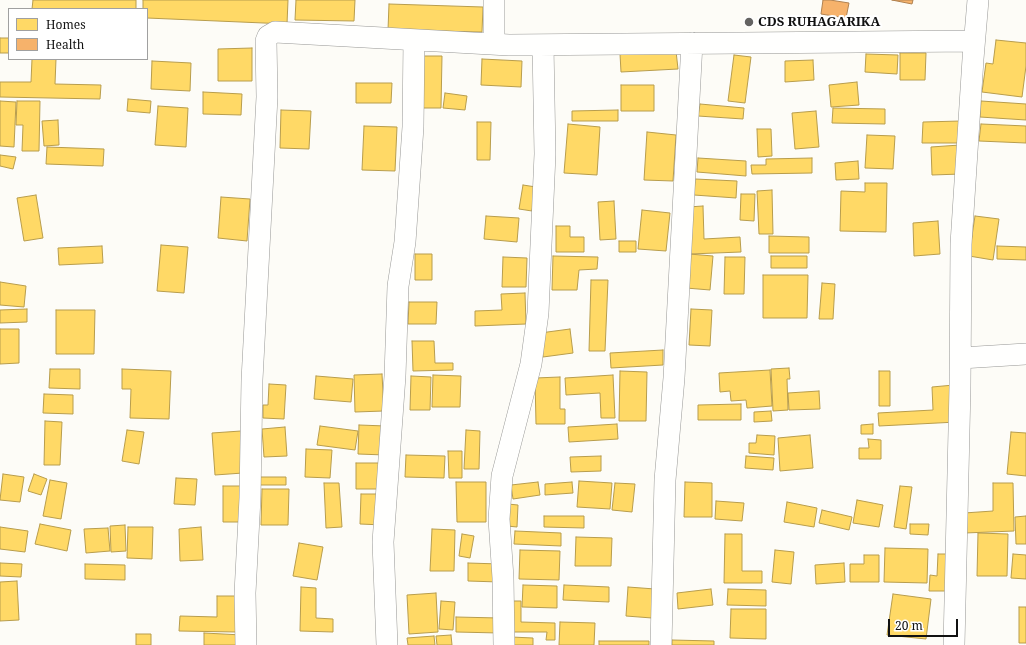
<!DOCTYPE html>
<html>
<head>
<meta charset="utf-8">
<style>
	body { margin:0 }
	#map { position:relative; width:1026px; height:645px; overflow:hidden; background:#fdfcf7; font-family:"Noto Serif",serif }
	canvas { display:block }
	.legend { position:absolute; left:8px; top:8px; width:140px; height:52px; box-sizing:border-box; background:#fff; border:1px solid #a0a0a0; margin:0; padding:5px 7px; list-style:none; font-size:12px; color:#111 }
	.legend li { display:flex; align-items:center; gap:8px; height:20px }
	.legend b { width:20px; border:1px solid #a0a0a0 }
	.scale { position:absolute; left:888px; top:619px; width:70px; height:18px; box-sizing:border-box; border:2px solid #111; border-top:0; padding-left:5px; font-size:12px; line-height:14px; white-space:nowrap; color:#111; -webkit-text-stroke:3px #fff; paint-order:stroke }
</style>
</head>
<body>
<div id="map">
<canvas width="1026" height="645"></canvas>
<ul class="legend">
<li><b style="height:11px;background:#ffd966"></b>Homes</li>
<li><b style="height:11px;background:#f6b26b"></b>Health</li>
</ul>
<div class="scale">20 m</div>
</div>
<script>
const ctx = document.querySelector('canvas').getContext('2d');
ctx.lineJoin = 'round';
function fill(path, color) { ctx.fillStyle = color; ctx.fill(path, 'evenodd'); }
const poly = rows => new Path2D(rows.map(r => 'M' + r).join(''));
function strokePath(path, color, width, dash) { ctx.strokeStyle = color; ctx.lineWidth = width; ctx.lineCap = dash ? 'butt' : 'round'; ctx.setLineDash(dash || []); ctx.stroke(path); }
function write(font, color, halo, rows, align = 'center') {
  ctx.font = font + ' "Noto Serif",serif'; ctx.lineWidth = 4; ctx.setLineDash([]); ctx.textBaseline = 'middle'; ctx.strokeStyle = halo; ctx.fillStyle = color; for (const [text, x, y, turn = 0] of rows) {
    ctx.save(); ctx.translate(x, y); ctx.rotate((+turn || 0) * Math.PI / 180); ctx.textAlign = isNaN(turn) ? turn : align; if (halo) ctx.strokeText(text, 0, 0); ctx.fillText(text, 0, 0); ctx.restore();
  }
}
const homes = poly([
	[33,0,136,0,136,9,32,9,33,0],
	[143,0,288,0,287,24,147,18,147,9,143,9,143,0],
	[296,0,355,0,354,21,295,20,296,0],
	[389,4,483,7,482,32,388,30,389,4],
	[0,38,9,38,9,53,0,53,0,38],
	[996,40,1026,43,1026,66,1022,97,982,92,986,63,993,64,996,40],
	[252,48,252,81,218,81,218,49,252,48],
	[676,51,678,69,621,72,620,54,676,51],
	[900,53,926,53,925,80,900,80,900,53],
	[866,54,898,55,897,74,865,72,866,54],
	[734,55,751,57,745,103,728,101,734,55],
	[422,56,442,56,441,108,421,108,422,56],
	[32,59,56,59,55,84,101,85,100,99,0,97,0,82,31,82,32,59],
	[482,59,522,61,521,87,481,85,482,59],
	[813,60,814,80,785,82,785,61,813,60],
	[152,61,191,63,190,91,151,89,152,61],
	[857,82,859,105,831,107,829,85,857,82],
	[356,83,392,83,391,103,356,103,356,83],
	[621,85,654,85,654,111,621,111,621,85],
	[203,92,242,94,241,115,203,114,203,92],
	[445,93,467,96,465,110,443,108,445,93],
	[128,99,151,101,150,113,127,111,128,99],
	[0,101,16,102,14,147,0,146,0,101],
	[17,101,40,101,39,151,22,151,23,125,16,125,17,101],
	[981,101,1026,104,1026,120,980,117,981,101],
	[700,104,744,108,743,119,698,116,700,104],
	[158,106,188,108,186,147,155,145,158,106],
	[833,108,885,109,885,124,832,123,833,108],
	[281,110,311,111,309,149,280,148,281,110],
	[618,110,618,121,572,121,572,111,618,110],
	[816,111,819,147,795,149,792,113,816,111],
	[58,120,59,145,44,146,42,121,58,120],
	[961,121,961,143,922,143,923,122,961,121],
	[477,122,491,122,490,160,477,160,477,122],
	[568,124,600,127,597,175,564,173,568,124],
	[981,124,1026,126,1026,143,979,141,981,124],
	[364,126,397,127,395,171,362,170,364,126],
	[757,129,771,129,772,156,758,157,757,129],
	[647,132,676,135,673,181,644,180,647,132],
	[867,135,895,136,893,169,865,168,867,135],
	[960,145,961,174,932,175,931,147,960,145],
	[47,147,104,149,103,166,46,164,47,147],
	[0,155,16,157,13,169,0,166,0,155],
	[698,158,746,161,746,176,697,172,698,158],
	[812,158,812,173,752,174,751,165,766,165,766,159,812,158],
	[858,161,859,179,836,180,835,163,858,161],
	[695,179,737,181,736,198,694,195,695,179],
	[865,183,887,183,886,232,840,231,841,191,865,192,865,183],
	[523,185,536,187,532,211,519,209,523,185],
	[772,190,773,234,759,234,757,191,772,190],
	[741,194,755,194,754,221,740,220,741,194],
	[36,195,43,238,24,241,17,198,36,195],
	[221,197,250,199,247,241,218,238,221,197],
	[614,201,616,239,600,240,598,202,614,201],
	[703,206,704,239,740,237,741,252,690,254,688,207,703,206],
	[642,210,670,213,666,251,638,249,642,210],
	[486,216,519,218,517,242,484,239,486,216],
	[975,216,999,219,993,260,969,256,975,216],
	[938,221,940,254,914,256,913,223,938,221],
	[556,226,570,226,570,237,584,237,584,252,556,252,556,226],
	[769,236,809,237,809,253,769,253,769,236],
	[619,241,636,241,636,252,619,252,619,241],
	[161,245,188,247,184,293,157,291,161,245],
	[102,246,103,263,59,265,58,248,102,246],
	[997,246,1026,247,1026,260,997,259,997,246],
	[415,254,432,254,432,280,415,280,415,254],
	[689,254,713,256,710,290,686,288,689,254],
	[553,256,598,257,597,269,579,270,577,290,552,290,553,256],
	[771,256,807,256,807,268,771,268,771,256],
	[503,257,527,258,526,287,502,287,503,257],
	[725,257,745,257,744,294,724,294,725,257],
	[763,275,808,275,807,318,763,318,763,275],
	[591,280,608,280,605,351,589,351,591,280],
	[0,282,26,286,24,307,0,305,0,282],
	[822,283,835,284,833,319,819,319,822,283],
	[525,293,526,324,475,326,475,311,502,310,501,294,525,293],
	[409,302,437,302,436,324,408,324,409,302],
	[27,309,27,322,0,323,0,310,27,309],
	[691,309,712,310,710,346,689,345,691,309],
	[56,310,95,310,94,354,56,354,56,310],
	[0,329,19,329,19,363,0,364,0,329],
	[570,329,573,353,543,357,540,333,570,329],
	[412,341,434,341,435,363,453,363,453,370,413,371,412,341],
	[663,350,663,365,611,368,610,353,663,350],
	[789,368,790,379,787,379,788,410,773,411,771,369,789,368],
	[50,369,80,369,80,389,49,388,50,369],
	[122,369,171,371,169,419,130,418,131,389,122,389,122,369],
	[770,370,772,406,747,408,746,400,731,401,730,391,720,392,719,373,770,370],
	[620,371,647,372,646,421,619,421,620,371],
	[879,371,890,371,890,406,879,406,879,371],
	[382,374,384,411,355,412,354,375,382,374],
	[433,375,461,376,460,407,432,407,433,375],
	[613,375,615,418,601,418,600,393,566,395,565,378,613,375],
	[316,376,353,379,351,402,314,399,316,376],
	[411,376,431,377,430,410,410,410,411,376],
	[560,377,560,409,565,409,565,424,536,424,535,378,560,377],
	[269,384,286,385,284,419,263,418,263,405,268,405,269,384],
	[954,385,957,422,879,426,878,413,933,410,932,387,954,385],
	[819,391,820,409,789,410,788,393,819,391],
	[44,394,73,395,73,414,43,413,44,394],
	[741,404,741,420,698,420,698,405,741,404],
	[771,411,772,421,754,422,754,412,771,411],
	[45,421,62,422,60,465,44,465,45,421],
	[617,424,618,439,569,442,568,427,617,424],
	[873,424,873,434,861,434,861,425,873,424],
	[359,425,386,426,385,455,358,454,359,425],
	[320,426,358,431,355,450,317,445,320,426],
	[285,427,287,456,264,457,262,429,285,427],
	[127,430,144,432,139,464,122,461,127,430],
	[466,430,480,431,479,469,464,469,466,430],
	[241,431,243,473,215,475,212,433,241,431],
	[1011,432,1026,433,1026,476,1007,474,1011,432],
	[757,435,775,436,774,455,749,453,749,443,756,443,757,435],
	[810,435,813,468,780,471,778,438,810,435],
	[868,439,881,440,881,459,859,459,859,448,869,448,868,439],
	[306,449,332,450,330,478,305,477,306,449],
	[448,451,462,451,462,478,449,478,448,451],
	[406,455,445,456,444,478,405,477,406,455],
	[601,456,601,471,571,472,570,457,601,456],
	[746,456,774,458,773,470,745,468,746,456],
	[356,463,385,463,385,489,356,489,356,463],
	[3,474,24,477,20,502,0,500,3,474],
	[34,474,47,479,41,495,28,491,34,474],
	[257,477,286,477,286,485,257,485,257,477],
	[176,478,197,479,195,505,174,504,176,478],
	[50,480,67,483,61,519,43,516,50,480],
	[579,481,612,483,610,509,577,507,579,481],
	[456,482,486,482,486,522,457,522,456,482],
	[538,482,540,495,513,499,511,485,538,482],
	[572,482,573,493,545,495,545,484,572,482],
	[685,482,712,483,712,517,684,517,685,482],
	[324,483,339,483,342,527,326,528,324,483],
	[615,483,635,484,632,512,612,510,615,483],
	[993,483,1013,483,1014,531,965,533,964,513,993,511,993,483],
	[223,486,243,486,242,522,223,522,223,486],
	[900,486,912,487,906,529,894,527,900,486],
	[262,489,289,489,288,525,261,525,262,489],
	[361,494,383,494,383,525,360,524,361,494],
	[857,500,883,505,879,527,853,523,857,500],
	[716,501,744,503,742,521,715,519,716,501],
	[787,502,817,508,814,527,784,522,787,502],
	[508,504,518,505,517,527,507,526,508,504],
	[822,510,852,517,849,530,819,523,822,510],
	[544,516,584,516,584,528,544,527,544,516],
	[1026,516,1026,544,1016,544,1015,517,1026,516],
	[40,524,71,530,67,551,35,544,40,524],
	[910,524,929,524,928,535,910,534,910,524],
	[125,525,126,551,111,552,110,526,125,525],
	[0,527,28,531,25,552,0,549,0,527],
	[128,527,153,527,152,559,127,558,128,527],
	[201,527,203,560,180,561,179,529,201,527],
	[108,528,110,551,86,553,84,529,108,528],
	[432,529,455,530,454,571,430,571,432,529],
	[515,531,561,533,561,546,514,544,515,531],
	[978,533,1008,534,1007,576,977,576,978,533],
	[462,534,474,536,470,558,459,556,462,534],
	[725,534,742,534,742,571,762,571,762,583,724,583,725,534],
	[576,537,612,538,611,566,575,566,576,537],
	[299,543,323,547,317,580,293,576,299,543],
	[885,548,928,549,927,583,884,582,885,548],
	[520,550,560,551,559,580,519,579,520,550],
	[775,550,794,552,791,584,772,582,775,550],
	[938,554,953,554,951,591,929,591,930,575,937,576,938,554],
	[1013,554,1026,555,1026,579,1011,578,1013,554],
	[864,555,879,555,879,582,850,582,850,564,864,564,864,555],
	[0,563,22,564,21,577,0,576,0,563],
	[468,563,500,564,499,582,468,581,468,563],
	[844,563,845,582,816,584,815,565,844,563],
	[85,564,125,565,125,580,85,579,85,564],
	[17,581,19,620,0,621,0,582,17,581],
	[523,585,557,586,557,608,522,607,523,585],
	[564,585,609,587,609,602,563,600,564,585],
	[301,587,316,588,316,618,333,619,333,632,300,631,301,587],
	[628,587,655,589,652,618,626,616,628,587],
	[711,589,713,605,678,609,677,593,711,589],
	[728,589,766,590,766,606,727,605,728,589],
	[436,593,438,632,409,634,407,595,436,593],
	[893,594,931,599,926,639,887,635,893,594],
	[217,596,237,596,236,632,179,631,180,616,217,617,217,596],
	[441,601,455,602,453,630,439,629,441,601],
	[509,601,521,601,521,622,555,623,555,640,546,640,547,632,508,632,509,601],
	[1019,607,1026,607,1026,643,1019,643,1019,607],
	[731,609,766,609,766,639,730,638,731,609],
	[456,617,499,618,499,633,456,632,456,617],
	[560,622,595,623,594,645,559,645,560,622],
	[204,633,242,635,241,645,204,645,204,633],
	[136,634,151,634,151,645,136,645,136,634],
	[451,635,452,645,437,645,436,636,451,635],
	[434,636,435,645,408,645,407,638,434,636],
	[511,637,533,638,533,645,510,645,511,637],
	[672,640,714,641,714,645,672,645,672,640],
	[599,641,649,641,649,645,599,645,599,641]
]);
fill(homes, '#ffd966');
strokePath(homes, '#b89d4c', 1);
const health = poly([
	[823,0,830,0,849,3,846,18,821,14,823,0],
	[892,0,913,0,912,4,892,0]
]);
fill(health, '#f6b26b');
strokePath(health, '#b18250', 1);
const minor = poly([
	[494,44,494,0],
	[961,358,1026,354],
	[246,645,245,593,250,498,252,380,267,97,266,41,268,36,275,32,509,45,974,41],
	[387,645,383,542,395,376,398,286,405,242,413,127,414,40],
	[504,645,503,578,499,519,502,476,531,364,538,313,545,154,543,45],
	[661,645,665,480,674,378,692,43],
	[954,645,960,387,961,244,973,59,978,0]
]);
strokePath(minor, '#979795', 22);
strokePath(minor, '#fffffe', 21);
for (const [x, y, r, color] of [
	[749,22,5,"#646362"]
]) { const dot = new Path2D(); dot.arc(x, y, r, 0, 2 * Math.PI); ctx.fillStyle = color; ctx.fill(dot); strokePath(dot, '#fff', 1.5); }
write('bold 13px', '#111', '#fff', [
	["CDS RUHAGARIKA",758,22]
], 'left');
</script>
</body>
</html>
